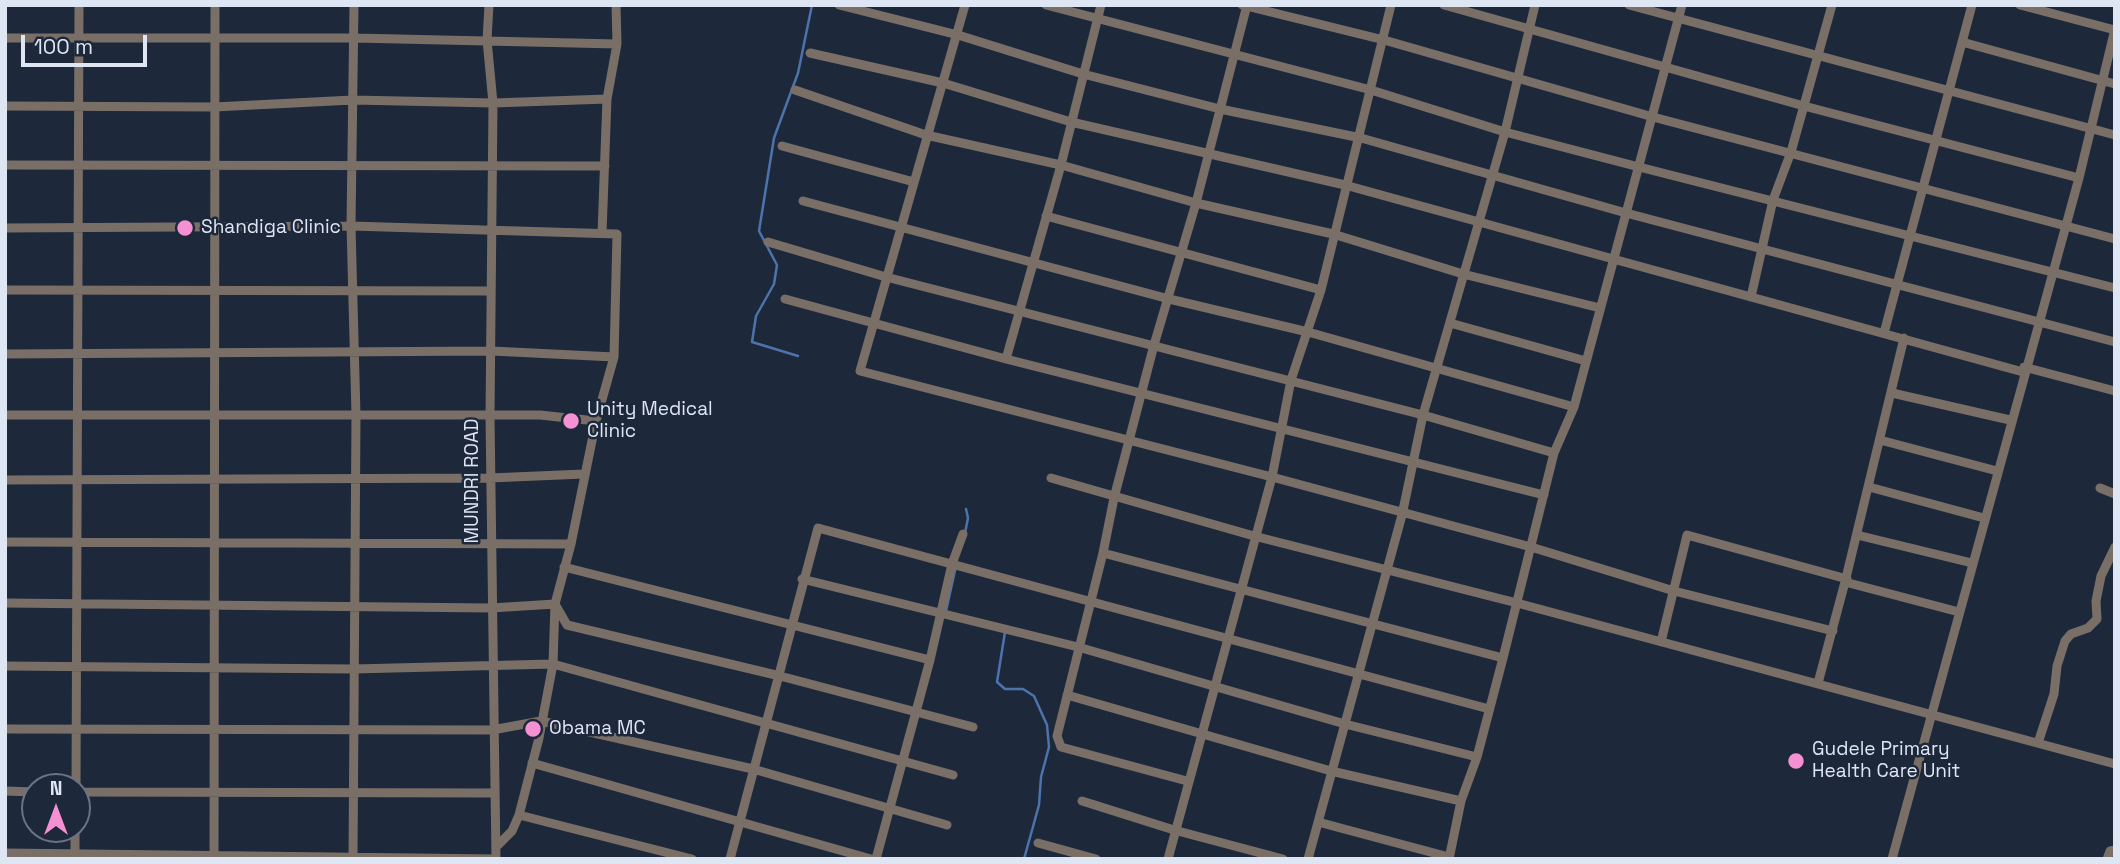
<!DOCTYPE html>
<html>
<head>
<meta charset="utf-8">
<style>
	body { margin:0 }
	#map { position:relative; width:2120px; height:864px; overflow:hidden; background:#1d283b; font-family:"Space Grotesk",sans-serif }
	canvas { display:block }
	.frame { position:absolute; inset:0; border:7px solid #dee6f3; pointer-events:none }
	.north { position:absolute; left:21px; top:773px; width:70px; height:70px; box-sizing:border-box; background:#1d283b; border:2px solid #6a7485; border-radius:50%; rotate:0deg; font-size:19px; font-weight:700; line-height:28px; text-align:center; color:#dee6f3 }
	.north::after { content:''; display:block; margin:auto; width:24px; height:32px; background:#f491d3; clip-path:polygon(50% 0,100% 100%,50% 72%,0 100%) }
	.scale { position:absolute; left:21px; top:35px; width:126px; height:32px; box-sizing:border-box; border:4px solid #dee6f3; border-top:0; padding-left:9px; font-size:21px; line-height:24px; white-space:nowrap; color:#dee6f3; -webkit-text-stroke:5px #1d283b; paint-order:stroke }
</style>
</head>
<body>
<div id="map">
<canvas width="2120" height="864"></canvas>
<div class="frame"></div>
<div class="north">N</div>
<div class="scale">100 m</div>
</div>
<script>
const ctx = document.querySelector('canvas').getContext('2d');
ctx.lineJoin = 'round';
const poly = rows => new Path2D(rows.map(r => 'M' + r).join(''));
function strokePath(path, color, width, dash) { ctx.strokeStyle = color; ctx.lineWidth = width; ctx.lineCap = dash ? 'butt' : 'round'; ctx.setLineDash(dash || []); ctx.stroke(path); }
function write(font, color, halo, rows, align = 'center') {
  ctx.font = font + ' "Space Grotesk",sans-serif'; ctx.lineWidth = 5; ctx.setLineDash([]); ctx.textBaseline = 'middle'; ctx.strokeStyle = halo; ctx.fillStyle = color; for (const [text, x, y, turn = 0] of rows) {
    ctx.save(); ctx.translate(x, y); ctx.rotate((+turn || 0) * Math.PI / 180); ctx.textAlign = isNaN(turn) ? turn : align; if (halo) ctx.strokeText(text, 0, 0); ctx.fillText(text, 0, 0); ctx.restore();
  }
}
strokePath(poly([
	[798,356,752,342,756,316,774,284,777,265,759,231,774,138,798,73,812,5],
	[965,533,968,518,966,509],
	[946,611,956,566],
	[1005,632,997,682,1005,689,1023,689,1034,696,1047,725,1049,747,1041,777,1039,805,1024,859]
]), '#4d73ad', 2.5);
strokePath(poly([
	[489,5,487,40,493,103,490,416,496,859],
	[839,5,958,35,1083,74,1220,109,1361,138,1626,213,2115,342],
	[965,5,860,371,1272,477,1531,547,1674,591,1833,631],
	[1046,5,1371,90,1505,132,1639,167,2115,288],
	[1242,5,1384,40,1653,117,2115,239],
	[1444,5,1804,106,2079,178],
	[1629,5,2115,135],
	[2020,5,2115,30],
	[5,38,355,38,617,44],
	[1962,42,2115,84],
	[810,53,943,83,1071,122,1345,185,2023,372],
	[795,90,926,135,1061,165,1196,203,1333,234,1463,274,1600,308],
	[5,106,214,107,353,100,493,103,607,99],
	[782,146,914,182],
	[5,165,605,166],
	[803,201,1169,299,1308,332,1574,407],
	[1046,216,1321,290],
	[5,228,351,226,617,234,614,357,596,421,571,544,555,604,553,664,539,738,519,815,512,831,496,847],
	[602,233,607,99,617,44,616,5],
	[768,242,886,277,1423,415,1554,453],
	[5,290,491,291],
	[1751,297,1773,200,1791,152,1832,5],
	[785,299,1006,359,1544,495],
	[1450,323,1586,361],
	[1884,333,1972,5],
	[1904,338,1845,582,1959,612],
	[5,354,492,351,614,357],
	[1006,359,1061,165,1101,5],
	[2024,367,2115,391],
	[1892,393,2010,420],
	[5,415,540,415,596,421],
	[1880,440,1997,471],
	[1051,478,1254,536,1517,603,2115,764],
	[5,480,490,478,584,474],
	[1869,487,1984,518],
	[2100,488,2115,494],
	[1857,535,1972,563],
	[5,542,571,544],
	[1103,553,1503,658],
	[564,567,930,660],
	[802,579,1078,647,1345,724,1477,757],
	[5,603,491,608,555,604,567,625,780,676,973,727],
	[1661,642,1687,535,1847,579],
	[5,666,354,669,553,664,953,775],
	[1818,683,1845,582],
	[1067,695,1331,771,1461,801],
	[5,729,492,730,541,721,753,769,947,825],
	[2038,743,2054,694,2057,666,2065,641,2071,634,2088,628,2097,619,2096,601,2101,576,2115,547],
	[532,763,871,859],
	[1187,781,1061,747,1057,736,1103,553,1114,498,1154,345,1196,203,1247,5],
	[76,787,79,5],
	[5,791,35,792],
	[77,792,494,793],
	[1082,801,1174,830,1283,859],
	[519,815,692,859],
	[1318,822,1449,857],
	[1038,843,1096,859],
	[5,853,496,859],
	[75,857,75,829],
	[214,859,215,5],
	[353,859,356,415,351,226,354,5],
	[730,859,818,528,1489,709],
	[876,859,930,660,952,564,963,534],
	[1168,859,1272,477,1291,380,1321,290,1391,5],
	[1308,859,1402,515,1423,415,1505,132,1535,5],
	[1449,859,1461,801,1477,757,1503,658,1554,453,1574,407,1682,5],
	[1892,859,2079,178,2115,29],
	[2107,859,2110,851,2115,850]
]), '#796f67', 9);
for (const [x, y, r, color] of [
	[185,228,9,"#f491d3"],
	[571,421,9,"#f491d3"],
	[533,729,9,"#f491d3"],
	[1796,761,9,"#f491d3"]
]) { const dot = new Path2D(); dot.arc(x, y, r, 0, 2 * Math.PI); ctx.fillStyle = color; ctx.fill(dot); strokePath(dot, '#1d283b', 2.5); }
write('19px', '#dee6f3', '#1d283b', [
	["Shandiga Clinic",201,228],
	["Unity Medical",587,410],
	["Clinic",587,432],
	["Obama MC",549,729],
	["Gudele Primary",1812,750],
	["Health Care Unit",1812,772]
], 'left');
write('19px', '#dee6f3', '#1d283b', [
	["MUNDRI ROAD",473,481,-90]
]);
</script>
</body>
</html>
